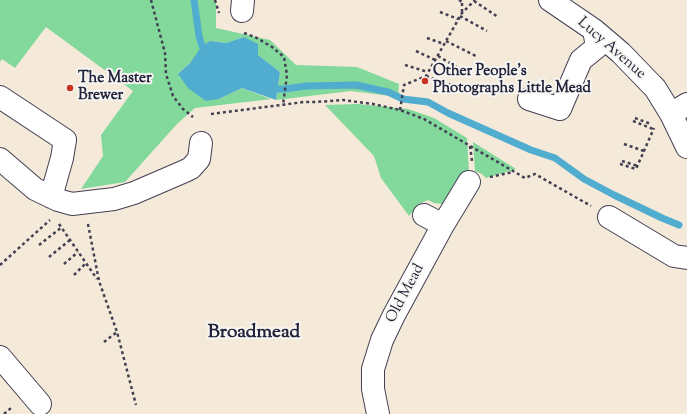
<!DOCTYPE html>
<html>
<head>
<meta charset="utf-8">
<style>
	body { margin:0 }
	canvas { display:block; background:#f5e9d9 }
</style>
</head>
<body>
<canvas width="687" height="414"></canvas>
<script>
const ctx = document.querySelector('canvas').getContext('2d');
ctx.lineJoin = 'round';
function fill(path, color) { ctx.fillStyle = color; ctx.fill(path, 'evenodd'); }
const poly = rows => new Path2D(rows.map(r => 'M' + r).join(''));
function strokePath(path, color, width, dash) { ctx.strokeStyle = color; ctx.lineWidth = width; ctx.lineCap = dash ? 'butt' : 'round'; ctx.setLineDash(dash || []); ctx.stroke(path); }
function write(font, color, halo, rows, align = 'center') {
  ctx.font = font + ' "Sorts Mill Goudy",serif'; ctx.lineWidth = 4; ctx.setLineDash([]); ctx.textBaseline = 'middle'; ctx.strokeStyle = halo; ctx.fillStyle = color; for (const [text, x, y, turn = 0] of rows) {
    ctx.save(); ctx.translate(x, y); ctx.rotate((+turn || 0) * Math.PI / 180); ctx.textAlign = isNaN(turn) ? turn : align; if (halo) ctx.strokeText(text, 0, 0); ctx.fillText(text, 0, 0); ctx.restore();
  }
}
fill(poly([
	[0,0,216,0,216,28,270,40,296,65,357,67,399,84,398,97,351,91,276,100,280,72,258,55,244,37,226,43,210,41,190,63,178,74,219,99,242,88,271,99,195,108,177,124,125,182,81,189,103,156,101,135,133,91,46,27,15,68,2,59,0,62],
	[358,104,408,109,434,118,467,138,469,172,448,200,442,204,434,203,428,200,419,204,409,216,381,178,374,156,325,105],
	[473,142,516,169,486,178,482,174,475,171]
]), '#83d89c');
fill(poly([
	[244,37,258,44,258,55,280,72,276,100,242,88,219,99,206,101,188,88,178,74,190,63,202,46,210,41,226,43]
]), '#51adcf');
strokePath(poly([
	[194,0,199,36,202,46],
	[278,89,285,89,306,86,356,85,388,92,403,99,428,102,448,113,531,150,555,158,584,179,614,195,662,218,679,225]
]), '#51adcf', 7);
const minor = poly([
	[550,0,594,30,621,53,650,83,655,88,671,114,687,147],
	[242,11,243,0],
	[0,97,65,140,62,158,51,197],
	[529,99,560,109,581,60,597,47,594,30],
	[671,114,687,104],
	[0,159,35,189,58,200,72,204,114,199,134,193,185,171,191,168,199,159,201,143],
	[424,215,443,225],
	[609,217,674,256,687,258],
	[0,357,40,404],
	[378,414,373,389,373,369,382,340,394,315,443,225,469,182]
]);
strokePath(minor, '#424053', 24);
strokePath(poly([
	[151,0,165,53,166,74,173,96,183,109,193,117],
	[215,0,219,13],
	[459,0,462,2],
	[474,1,498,17],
	[440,12,458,19],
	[462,12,462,0],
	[460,16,487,31],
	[244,33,255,37,272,47,284,57,287,75,283,105],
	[427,38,444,44],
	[446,41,478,57],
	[416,51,435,60],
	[438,56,467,73],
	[405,65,428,72],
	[426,76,464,90],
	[400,110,404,85,426,76,462,13,475,0],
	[211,114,304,102,316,102,343,100,373,104,400,110,424,119,525,178,535,174,591,206],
	[635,118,651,124],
	[633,121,653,129],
	[624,144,644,151],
	[470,146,472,161],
	[622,161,638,166],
	[620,164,636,169,654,128],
	[490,177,513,172],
	[59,224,97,279],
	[88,224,99,281,117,332,136,405],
	[39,245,62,227],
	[49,257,70,240],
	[64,264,78,252],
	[0,265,50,220],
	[74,275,86,263],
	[104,342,117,332],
	[4,414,11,408]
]), '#424053', 2.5, [3, 3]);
strokePath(minor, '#fff', 22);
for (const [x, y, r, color] of [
	[425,81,4,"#c8321e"],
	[70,88,4,"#c8321e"]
]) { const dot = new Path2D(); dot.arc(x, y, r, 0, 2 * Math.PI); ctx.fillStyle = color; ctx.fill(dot); strokePath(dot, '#f6f6f2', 1.5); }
write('15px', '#22223b', '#f6f6f2', [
	["Lucy Avenue",611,49,41],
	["Old Mead",406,294,-62]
]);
write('bold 15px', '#22223b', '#f6f6f2', [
	["Other People's",433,72],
	["Photographs Little Mead",433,89],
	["The Master",78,79],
	["Brewer",78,96]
], 'left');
write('bold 19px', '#22223b', '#f6f6f2', [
	["Broadmead",254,334]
]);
</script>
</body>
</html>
